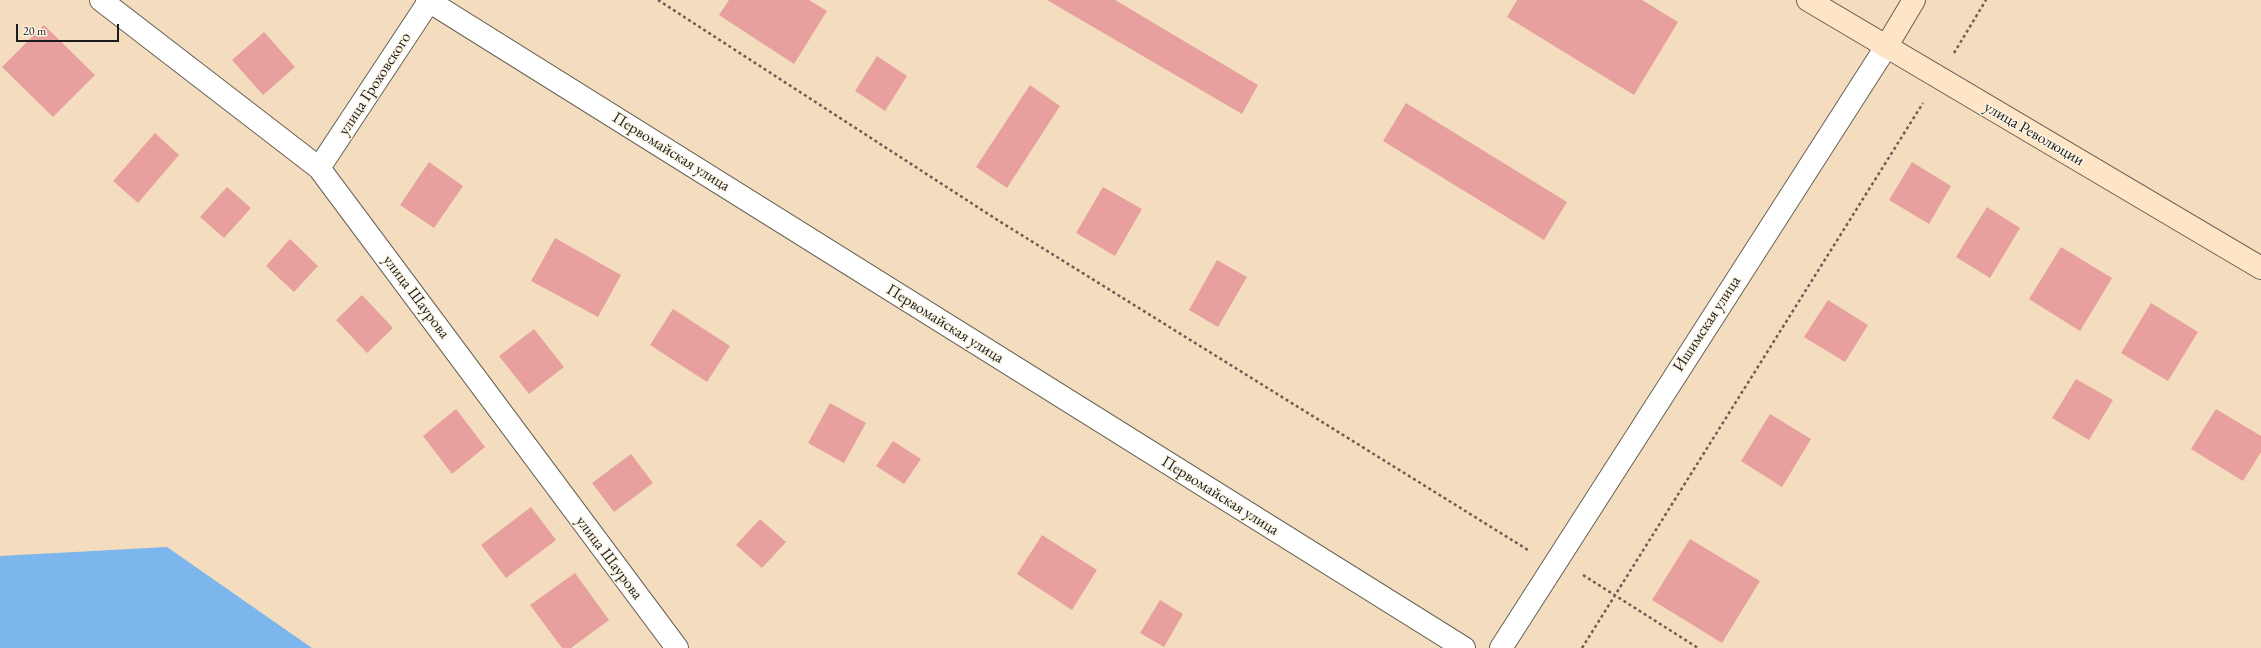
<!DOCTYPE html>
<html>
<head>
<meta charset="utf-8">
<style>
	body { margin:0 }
	#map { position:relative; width:2261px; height:648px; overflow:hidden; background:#f4ddbf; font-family:"EB Garamond",serif }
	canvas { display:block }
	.scale { position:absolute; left:16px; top:24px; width:103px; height:18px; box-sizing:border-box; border:2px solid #1c1c1c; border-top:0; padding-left:5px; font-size:12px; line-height:14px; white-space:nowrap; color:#1c1c1c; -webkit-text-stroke:3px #fcf5e5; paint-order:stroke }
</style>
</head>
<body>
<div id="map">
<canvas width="2261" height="648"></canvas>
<div class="scale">20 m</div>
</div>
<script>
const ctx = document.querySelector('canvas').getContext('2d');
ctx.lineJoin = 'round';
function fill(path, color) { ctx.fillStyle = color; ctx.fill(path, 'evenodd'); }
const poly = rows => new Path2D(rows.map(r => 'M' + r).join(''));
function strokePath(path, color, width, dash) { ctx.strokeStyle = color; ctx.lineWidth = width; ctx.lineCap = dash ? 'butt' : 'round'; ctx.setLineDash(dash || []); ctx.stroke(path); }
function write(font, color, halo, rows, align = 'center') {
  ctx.font = font + ' "EB Garamond",serif'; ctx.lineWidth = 3; ctx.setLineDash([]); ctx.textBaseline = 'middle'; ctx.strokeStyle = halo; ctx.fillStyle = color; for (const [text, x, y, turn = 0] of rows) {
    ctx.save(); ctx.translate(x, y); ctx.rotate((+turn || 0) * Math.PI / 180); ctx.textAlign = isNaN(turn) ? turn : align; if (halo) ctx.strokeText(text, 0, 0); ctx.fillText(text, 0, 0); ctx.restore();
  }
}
fill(poly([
	[167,547,312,648,0,648,0,556]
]), '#7db5ed');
fill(poly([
	[729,0,809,0,827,11,794,64,719,15],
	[1047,0,1115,0,1258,85,1242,114],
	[1517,0,1642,0,1678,22,1634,95,1507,17],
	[44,25,95,75,53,117,2,67],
	[264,32,295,67,263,95,232,60],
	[877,56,907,76,885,111,855,91],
	[1030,85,1060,106,1007,188,976,167],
	[1406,103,1567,202,1544,240,1383,141],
	[155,133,179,155,138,203,113,181],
	[429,162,463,186,434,228,400,205],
	[1912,162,1951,186,1929,224,1889,200],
	[227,187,251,208,224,238,200,217],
	[1103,187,1142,209,1115,256,1076,233],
	[1987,207,2020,228,1990,278,1956,257],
	[555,238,621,275,598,317,531,281],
	[290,239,318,266,294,292,266,266],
	[2061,247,2112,278,2080,331,2029,299],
	[1217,260,1247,277,1218,327,1189,310],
	[362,295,393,328,367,353,336,320],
	[1828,300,1868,325,1845,362,1804,337],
	[2151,303,2198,332,2168,381,2121,353],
	[673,309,730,346,707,382,650,345],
	[534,329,564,367,529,394,499,356],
	[2076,379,2113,400,2089,440,2052,418],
	[830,403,866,423,844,463,808,443],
	[456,409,485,447,452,474,423,436],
	[2216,409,2261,436,2261,452,2243,481,2191,449],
	[1770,414,1811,439,1782,487,1741,461],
	[893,441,921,459,904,484,876,466],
	[631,454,653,483,614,512,592,483],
	[531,507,556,540,506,578,481,545],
	[760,519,786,542,762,568,736,545],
	[1042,535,1097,570,1072,610,1017,574],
	[1690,539,1760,581,1722,643,1652,600],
	[575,573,609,620,571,648,562,648,530,605],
	[1160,600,1183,614,1164,647,1140,633]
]), '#e7a09e');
const minor = poly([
	[101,0,319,168,677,648],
	[427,0,1464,648],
	[319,168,430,0],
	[1501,648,1886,47]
]);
const secondary = poly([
	[1808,0,2261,268],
	[1886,47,1914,0]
]);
strokePath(minor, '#686055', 24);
strokePath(secondary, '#686055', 24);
strokePath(poly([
	[658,0,999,221,1528,550],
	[1954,53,1986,0],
	[1583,575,1698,648],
	[1582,648,1923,103]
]), '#686055', 2.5, [3, 3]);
strokePath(minor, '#fff', 22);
strokePath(secondary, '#fee5c5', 22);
write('16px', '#1c1c1c', '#fcf5e5', [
	["улица Гроховского",375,84,-57],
	["улица Революции",2034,134,30],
	["Первомайская улица",671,152,32],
	["улица Шаурова",416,297,53],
	["Первомайская улица",945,324,32],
	["Ишимская улица",1707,324,-57],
	["Первомайская улица",1220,496,32],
	["улица Шаурова",609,558,53]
]);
</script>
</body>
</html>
